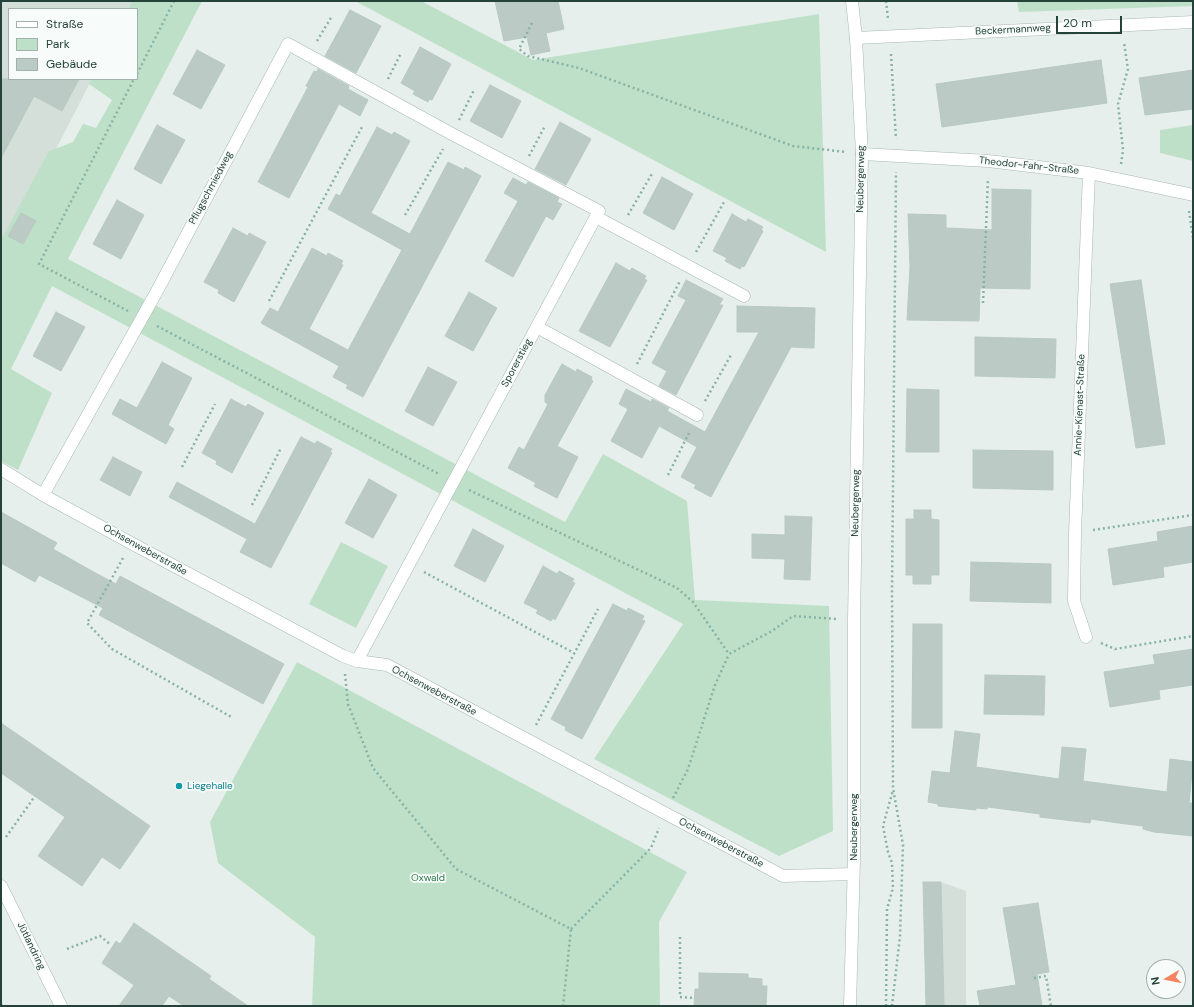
<!DOCTYPE html>
<html>
<head>
<meta charset="utf-8">
<style>
	body { margin:0 }
	#map { position:relative; width:1194px; height:1007px; overflow:hidden; background:#e6efeb; font-family:"DM Sans",sans-serif }
	canvas { display:block }
	.frame { position:absolute; inset:0; border:2px solid #24423a; pointer-events:none }
	.legend { position:absolute; left:8px; top:8px; width:130px; height:72px; box-sizing:border-box; background:#f7fbf9; border:1px solid #a3b1ad; margin:0; padding:5px 7px; list-style:none; font-size:12px; color:#24423a }
	.legend li { display:flex; align-items:center; gap:8px; height:20px }
	.legend b { width:20px; border:1px solid #a3b1ad }
	.north { position:absolute; left:1146px; top:959px; width:40px; height:40px; box-sizing:border-box; background:#f7fbf9; border:1px solid #a3b1ad; border-radius:50%; rotate:260deg; font-size:11px; font-weight:700; line-height:16px; text-align:center; color:#24423a }
	.north::after { content:''; display:block; margin:auto; width:14px; height:18px; background:#f4845f; clip-path:polygon(50% 0,100% 100%,50% 72%,0 100%) }
	.scale { position:absolute; left:1056px; top:16px; width:66px; height:18px; box-sizing:border-box; border:2px solid #24423a; border-top:0; padding-left:5px; font-size:12px; line-height:14px; white-space:nowrap; color:#24423a; -webkit-text-stroke:3px #f7fbf9; paint-order:stroke }
</style>
</head>
<body>
<div id="map">
<canvas width="1194" height="1007"></canvas>
<div class="frame"></div>
<ul class="legend">
<li><b style="height:5px;background:#fff"></b>Straße</li>
<li><b style="height:11px;background:#bfe0c8"></b>Park</li>
<li><b style="height:11px;background:#bbcac4"></b>Gebäude</li>
</ul>
<div class="north">N</div>
<div class="scale">20 m</div>
</div>
<script>
const ctx = document.querySelector('canvas').getContext('2d');
ctx.lineJoin = 'round';
function fill(path, color) { ctx.fillStyle = color; ctx.fill(path, 'evenodd'); }
const poly = rows => new Path2D(rows.map(r => 'M' + r).join(''));
function strokePath(path, color, width, dash) { ctx.strokeStyle = color; ctx.lineWidth = width; ctx.lineCap = dash ? 'butt' : 'round'; ctx.setLineDash(dash || []); ctx.stroke(path); }
function write(font, color, halo, rows, align = 'center') {
  ctx.font = font + ' "DM Sans",sans-serif'; ctx.lineWidth = 3.5; ctx.setLineDash([]); ctx.textBaseline = 'middle'; ctx.strokeStyle = halo; ctx.fillStyle = color; for (const [text, x, y, turn = 0] of rows) {
    ctx.save(); ctx.translate(x, y); ctx.rotate((+turn || 0) * Math.PI / 180); ctx.textAlign = isNaN(turn) ? turn : align; if (halo) ctx.strokeText(text, 0, 0); ctx.fillText(text, 0, 0); ctx.restore();
  }
}
fill(poly([
	[1,1,132,1,128,9,9,9,9,79,92,79,1,256],
	[941,882,966,891,966,1006,944,1006]
]), '#d4dfda');
fill(poly([
	[132,1,202,1,68,259,565,522,603,454,687,501,695,600,829,606,833,831,779,856,594,759,683,624,52,286,11,369,52,393,18,470,1,461,1,240,49,151,73,142,83,124,96,128,112,100,89,84,92,79,137,79,137,9,128,9],
	[355,1,421,1,533,60,819,14,826,252],
	[1017,1,1193,1,1193,6,1019,12],
	[1193,125,1193,161,1160,153,1160,130],
	[341,542,388,566,356,628,309,604],
	[297,662,687,872,659,922,660,1006,312,1006,315,937,218,863,210,822]
]), '#bfe0c8');
const building = poly([
	[495,1,558,1,564,29,546,33,550,51,531,55,527,37,504,41,495,1],
	[350,10,381,26,356,73,325,56,350,10],
	[420,47,451,64,432,100,429,99,428,102,413,94,415,91,401,83,420,47],
	[197,50,225,65,201,109,173,94,197,50],
	[1101,60,1107,103,942,127,936,84,1101,60],
	[318,69,349,86,348,89,368,100,360,116,339,104,289,198,258,182,308,87,306,86,314,71,317,72,318,69],
	[1193,70,1193,109,1145,115,1139,78,1193,70],
	[1,79,79,79,62,111,34,96,1,158,1,79],
	[490,85,521,101,502,138,470,121,490,85],
	[560,122,591,139,566,185,535,169,560,122],
	[157,125,185,140,161,184,134,169,157,125],
	[377,127,392,135,394,132,410,141,371,213,410,234,448,162,464,170,465,167,481,176,363,397,346,388,348,385,333,377,339,366,261,323,270,308,278,312,312,248,327,256,328,253,343,261,341,264,343,265,309,329,348,350,402,250,328,209,336,194,340,196,377,127],
	[662,177,693,194,674,230,643,213,662,177],
	[513,178,526,185,528,182,559,198,557,202,562,204,553,220,546,216,513,277,485,261,518,201,504,193,513,178],
	[992,189,1031,190,1030,289,980,288,979,321,907,320,910,267,908,214,946,215,946,228,992,230,992,189],
	[117,200,144,215,121,259,93,244,117,200],
	[21,213,36,221,23,244,8,236,21,213],
	[732,214,746,222,748,219,763,227,761,230,763,231,744,267,742,266,740,269,725,261,727,258,713,251,732,214],
	[233,228,248,236,249,233,266,242,234,302,218,293,219,290,204,282,233,228],
	[616,263,630,271,632,268,646,276,644,279,647,280,610,347,579,331,616,263],
	[686,280,723,299,719,305,723,305,676,395,659,386,667,371,652,363,686,300,678,296,686,280],
	[1141,280,1165,444,1136,448,1110,284,1141,280],
	[469,292,497,308,473,351,445,336,469,292],
	[737,306,815,308,814,348,791,347,711,497,694,488,696,485,681,477,697,447,659,426,642,458,611,441,628,409,619,404,626,389,651,402,652,399,669,408,667,411,705,432,759,332,737,332,737,306],
	[56,312,85,327,61,371,33,356,56,312],
	[975,337,1056,339,1055,378,975,376,975,337],
	[162,362,192,378,168,425,174,429,166,444,112,414,120,399,137,408,162,362],
	[562,364,576,372,577,369,592,377,591,380,593,381,557,446,578,457,557,498,534,486,536,483,508,468,519,447,524,450,548,404,545,402,545,395,562,364],
	[428,367,457,382,433,426,405,411,428,367],
	[907,389,939,390,939,452,906,452,907,389],
	[231,399,246,407,248,404,264,413,232,473,216,464,217,461,202,453,231,399],
	[301,437,315,444,317,441,332,449,330,452,332,453,271,568,240,552,247,539,169,497,177,482,255,524,301,437],
	[973,450,1053,451,1053,490,973,488,973,450],
	[113,457,142,472,130,496,100,480,113,457],
	[369,479,397,495,373,538,345,523,369,479],
	[914,510,931,510,931,519,939,520,939,575,931,575,931,584,913,584,913,575,906,575,906,519,914,519,914,510],
	[1,512,57,543,53,549,90,570,116,584,120,576,284,664,263,704,99,615,103,608,39,575,35,582,1,563,1,512],
	[785,516,812,517,810,580,784,579,785,559,752,558,752,534,785,535,785,516],
	[1193,526,1193,562,1163,567,1164,577,1113,585,1108,549,1158,541,1157,532,1193,526],
	[473,529,504,546,485,582,454,566,473,529],
	[971,562,1051,564,1051,603,970,601,971,562],
	[543,566,557,574,559,571,574,579,572,582,575,583,555,620,553,618,551,621,536,613,538,610,524,603,543,566],
	[613,604,627,611,628,608,644,616,642,620,645,621,582,739,565,730,566,727,551,719,613,604],
	[913,624,942,624,942,728,912,728,913,624],
	[1193,649,1193,685,1159,690,1160,699,1110,707,1104,672,1155,664,1153,655,1193,649],
	[985,675,1045,676,1044,715,984,714,985,675],
	[1,723,150,826,120,869,102,857,82,886,38,856,65,817,1,773,1,723],
	[955,731,980,734,976,767,1059,779,1062,747,1086,749,1083,781,1167,792,1170,759,1193,762,1189,803,1193,803,1193,836,1154,832,1143,829,1143,826,1118,823,1091,819,1090,823,1040,817,1040,814,988,807,987,809,976,808,976,810,938,806,938,804,928,802,932,771,950,773,955,731],
	[923,882,941,882,944,1006,926,1006,923,882],
	[1038,903,1049,972,1037,974,1042,1006,980,1006,977,991,1016,985,1003,908,1038,903],
	[134,923,211,976,209,979,248,1006,184,1006,169,996,162,1006,119,1006,134,985,102,963,116,941,120,944,134,923],
	[699,973,748,974,748,978,762,979,762,986,767,986,766,1006,694,1006,695,989,699,989,699,973]
]);
fill(building, '#bbcac4');
strokePath(building, '#b8c9c2', 1);
const service = poly([
	[856,38,1193,22],
	[596,217,744,296],
	[537,327,697,415]
]);
const minor = poly([
	[862,154,988,161,1089,173,1193,195],
	[1,469,43,495,131,543,343,656,357,661,387,665,783,876,853,874],
	[43,495,157,291,288,44,452,134,599,211,357,661],
	[1086,637,1074,601,1075,533,1089,173],
	[1,886,61,1006]
]);
const tertiary = poly([
	[850,1006,854,859,854,620,862,154,856,38,852,1]
]);
strokePath(service, '#a8b8b2', 13);
strokePath(minor, '#a8b8b2', 13);
strokePath(tertiary, '#a8b8b2', 13);
strokePath(poly([
	[886,1,888,19],
	[532,23,519,49,528,56,579,68,793,146,846,152],
	[317,41,332,16],
	[891,54,896,139],
	[137,74,174,1],
	[388,79,401,53],
	[459,120,474,90],
	[529,156,545,126],
	[1121,164,1123,150,1118,104,1128,69,1124,43],
	[1189,211,1193,238],
	[405,215,443,149],
	[628,215,653,172],
	[696,252,724,202],
	[269,301,362,127],
	[983,303,988,178],
	[128,311,39,264,134,79],
	[157,326,439,474],
	[637,364,680,281],
	[705,401,731,355],
	[182,467,215,404],
	[668,475,690,431],
	[469,490,677,588,693,602,729,654,772,631,793,616,837,619],
	[252,505,281,448],
	[1093,530,1193,515],
	[123,558,87,623,112,649,233,718],
	[424,572,574,653],
	[1101,643,1115,649,1193,636],
	[345,674,348,704,373,768,456,869,571,929,563,1006],
	[536,725,598,609],
	[673,798,688,769,715,685,729,654],
	[6,837,35,796],
	[571,929,651,848,659,828],
	[680,937,680,997,694,998],
	[67,949,100,936,111,945],
	[1034,978,1046,976,1051,1006],
	[1,1004,2,1006],
	[886,1006,887,909,893,888,892,863,888,852,883,826,893,790],
	[892,1006,900,936,903,845,893,788,892,591,896,172]
]), '#86b3a5', 2.5, [2, 3]);
strokePath(service, '#fff', 12);
strokePath(minor, '#fff', 12);
strokePath(tertiary, '#fff', 12);
for (const [x, y, r, color] of [
	[179,786,4,"#0f9aa8"]
]) { const dot = new Path2D(); dot.arc(x, y, r, 0, 2 * Math.PI); ctx.fillStyle = color; ctx.fill(dot); strokePath(dot, '#f7fbf9', 1.5); }
write('10px', '#24423a', '#f7fbf9', [
	["Beckermannweg",1013,30,-3],
	["Theodor-Fahr-Straße",1029,166,6],
	["Neubergerweg",861,179,-89],
	["Pflugschmiedweg",211,188,-62],
	["Sporerstieg",517,363,-62],
	["Annie-Kienast-Straße",1080,405,-88],
	["Neubergerweg",856,503,-89],
	["Ochsenweberstraße",145,550,29],
	["Ochsenweberstraße",434,691,28],
	["Neubergerweg",854,827,-90],
	["Ochsenweberstraße",721,843,28],
	["Jütlandring",31,946,64]
]);
write('10px', '#0d838f', '#f7fbf9', [
	["Liegehalle",187,786]
], 'left');
write('10px', '#2d7a4b', '#f7fbf9', [
	["Oxwald",428,878]
]);
</script>
</body>
</html>
